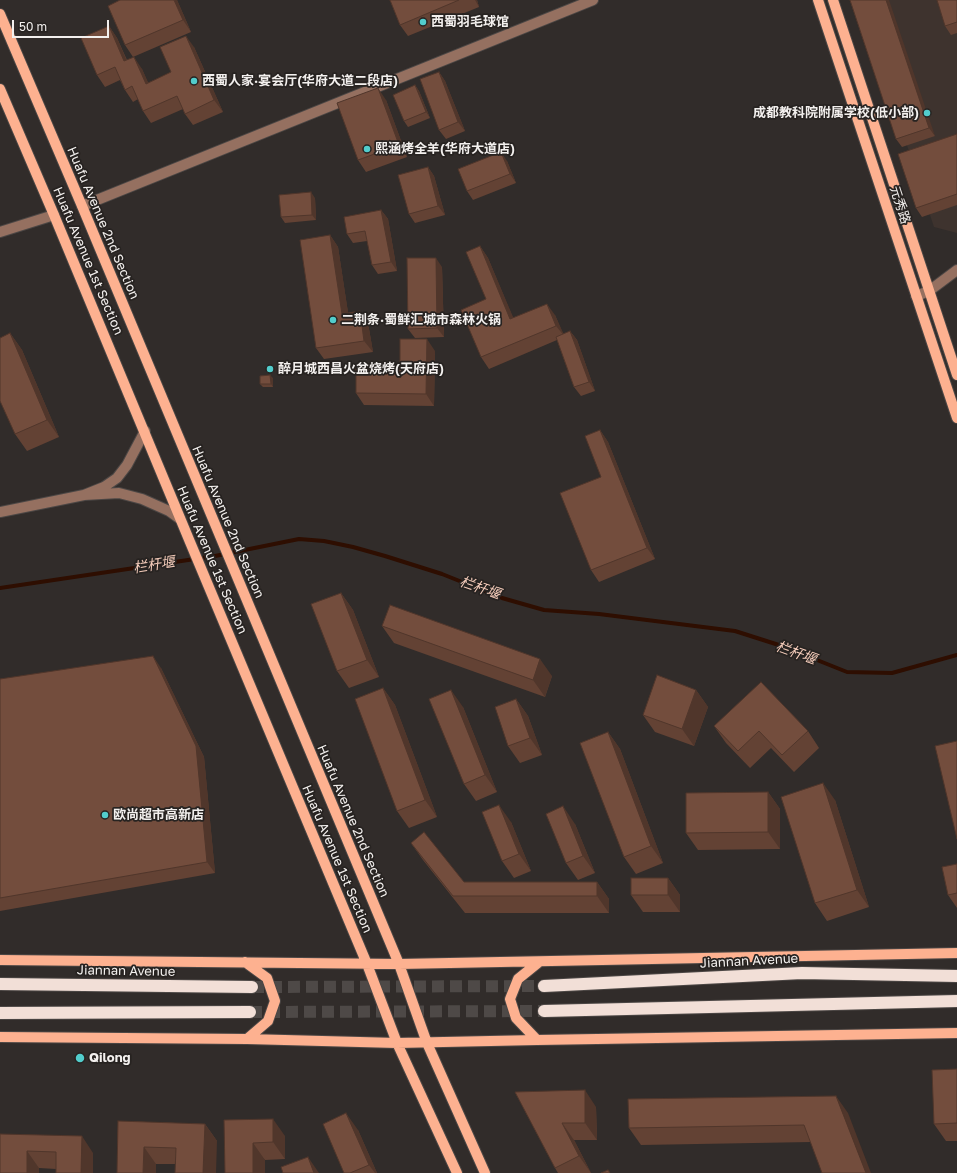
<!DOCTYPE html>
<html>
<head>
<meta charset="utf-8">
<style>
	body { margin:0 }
	#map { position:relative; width:957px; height:1173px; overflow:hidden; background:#312c2a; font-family:"Golos Text",sans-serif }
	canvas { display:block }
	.scale { position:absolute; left:12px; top:20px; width:97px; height:18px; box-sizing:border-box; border:2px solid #f3f0ee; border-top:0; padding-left:5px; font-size:12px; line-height:14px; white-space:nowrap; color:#f3f0ee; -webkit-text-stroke:3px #272321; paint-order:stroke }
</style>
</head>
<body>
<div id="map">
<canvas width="957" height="1173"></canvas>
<div class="scale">50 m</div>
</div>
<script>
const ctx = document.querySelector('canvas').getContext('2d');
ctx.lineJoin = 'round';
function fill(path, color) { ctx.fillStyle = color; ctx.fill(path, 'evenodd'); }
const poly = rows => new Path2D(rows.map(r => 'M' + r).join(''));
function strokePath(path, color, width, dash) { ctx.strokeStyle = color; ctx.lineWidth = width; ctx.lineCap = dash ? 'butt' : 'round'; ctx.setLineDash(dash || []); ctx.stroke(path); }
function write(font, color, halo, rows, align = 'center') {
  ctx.font = font + ' "Golos Text","Noto Sans SC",sans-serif'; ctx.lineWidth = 3.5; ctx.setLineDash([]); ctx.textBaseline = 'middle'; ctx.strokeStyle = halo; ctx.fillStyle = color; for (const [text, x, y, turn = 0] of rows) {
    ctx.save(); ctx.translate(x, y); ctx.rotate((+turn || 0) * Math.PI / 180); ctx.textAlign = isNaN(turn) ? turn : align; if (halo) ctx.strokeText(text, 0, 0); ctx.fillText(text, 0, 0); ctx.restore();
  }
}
fill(poly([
	[859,0,957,0,957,233,934,227]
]), '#3e332e');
strokePath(poly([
	[0,588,215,556,299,539,324,541,353,547,385,556,442,574,502,598,544,610,599,614,735,631,782,646,847,672,892,673,957,655]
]), '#2e0e01', 4);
strokePath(poly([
	[252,987,544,986],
	[250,1012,544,1011]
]), '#4e4947', 12, [12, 6]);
const minor = poly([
	[82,206,593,0],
	[0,232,54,215],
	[916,296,929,291,957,270],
	[145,431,127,465,117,478,104,487,84,495,119,493,142,499,169,511,180,519],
	[0,512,84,495]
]);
const major = poly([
	[818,0,957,418],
	[833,0,957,375],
	[0,14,82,206,399,964,427,1043,485,1173],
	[0,89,54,215,190,542,367,964,397,1043,457,1173],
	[0,960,399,964,957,953],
	[245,962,267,978,275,1001,268,1021,247,1039],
	[0,1037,247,1039,397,1043,537,1040,957,1033],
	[537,1040,516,1018,510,999,518,979,539,962]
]);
const highway = poly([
	[0,984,252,987],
	[544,986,802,973,957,976],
	[544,1011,957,1001],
	[0,1013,250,1012]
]);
strokePath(minor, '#4c4745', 12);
strokePath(major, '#4c4745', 12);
strokePath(highway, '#4c4745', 14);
strokePath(minor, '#957060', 10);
strokePath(major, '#fdb190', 10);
strokePath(highway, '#f2dfd7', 12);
fill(poly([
	[120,0,177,0,191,32,133,57,125,45],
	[390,0,477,0,479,7,408,36,400,25],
	[850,0,935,136,902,147,896,139],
	[957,0,957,33,951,35,945,26],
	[109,26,117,38,127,60,142,69,148,83,171,72,194,47,223,112,193,125,185,114,183,109,151,123,143,111,138,99,133,102,125,90,120,80,105,87,97,75],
	[439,72,445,81,465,131,446,139,439,130],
	[415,85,419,91,430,118,408,127,404,121],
	[386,100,407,157,366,172,358,160],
	[957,134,957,205,922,217,916,208],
	[507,161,516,183,473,200,467,191],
	[428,167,434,176,445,215,415,223,409,214],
	[315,198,316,220,285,223,281,217],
	[381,210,388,219,397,271,378,274,372,265,367,241,353,243,347,234],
	[330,235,338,247,348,313,360,311,368,323,373,352,324,359,316,348],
	[480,246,488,258,513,318,555,315,563,334,570,331,577,340,595,391,581,396,574,387,557,340,489,369,481,357,486,299],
	[442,267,444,337,415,338,408,329],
	[10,333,22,350,59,437,27,451,15,434],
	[435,351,434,406,364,405,356,393,400,365],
	[273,378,273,387,263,387,260,384],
	[600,430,608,442,655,559,599,582,591,570,601,477],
	[341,593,353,610,379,677,349,688,337,671],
	[382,626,552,676,545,697,394,643],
	[161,668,204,757,215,873,0,911,0,679],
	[383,688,395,705,437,817,409,828,397,811],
	[696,690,708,707,694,746,655,732,643,715],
	[516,699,528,716,542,755,520,763,508,746],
	[463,707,497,792,476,801,464,784],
	[714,726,808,731,819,748,794,772,771,748,750,768,726,743],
	[608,732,620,749,663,863,636,874,624,857],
	[768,792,780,809,780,849,698,850,686,833],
	[835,800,869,907,827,921,815,903],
	[511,822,531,871,514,878,502,861],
	[575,824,595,873,578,880,566,863],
	[411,843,464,882,597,882,609,899,609,913,465,913,423,860],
	[957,864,957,908,948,895],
	[668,878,680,895,680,912,643,912,631,895],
	[957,1069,957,1141,946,1141,934,1124],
	[515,1092,596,1107,597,1140,574,1140,591,1173,558,1173,555,1168],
	[848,1113,811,1142,641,1145,629,1128],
	[224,1120,285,1136,285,1159,265,1160],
	[118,1121,205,1124,217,1141,175,1164,156,1164,156,1173,117,1173],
	[358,1130,377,1173,344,1173],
	[0,1134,93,1153,56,1169,39,1168,39,1173,0,1173]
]), '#634234');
fill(poly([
	[174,0,177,0,191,32,183,20],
	[475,0,477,0,479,7],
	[886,0,889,0,935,136,929,128],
	[109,26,117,38,132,73,124,61],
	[186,36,194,47,223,112,214,100],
	[134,57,142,69,154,95,146,84],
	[439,72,445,81,465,131,458,122],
	[415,85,419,91,430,118,426,112],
	[378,88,386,100,407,157,399,145],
	[501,152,507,161,516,183,510,174],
	[428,167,434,176,445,215,438,206],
	[311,192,315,198,316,220,312,215],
	[381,210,388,219,397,271,391,262],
	[330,235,338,247,350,325,342,314],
	[480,246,488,258,519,331,510,319],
	[436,258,442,267,444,337,437,328],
	[547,304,555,315,565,337,556,326],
	[360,311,368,323,373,352,364,341],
	[570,331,577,340,595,391,589,382],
	[10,333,22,350,59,437,47,420],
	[427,339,435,351,434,406,426,394],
	[270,375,273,378,273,387,271,384],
	[600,430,608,442,655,559,647,548],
	[341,593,353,610,379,677,367,660],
	[153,656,161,668,204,757,215,873,207,862],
	[540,659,552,676,545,697,533,680],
	[383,688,395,705,437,817,425,800],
	[451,690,463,707,497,792,485,775],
	[696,690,708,707,694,746,682,729],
	[516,699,528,716,542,755,530,738],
	[608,732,620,749,663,863,651,846],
	[823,783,835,800,869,907,857,890],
	[768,792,780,809,780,849,768,832],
	[499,805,511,822,531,871,519,854],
	[563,806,575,824,595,873,583,856],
	[668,878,680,895,680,912,668,895],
	[597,882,609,899,609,913,597,896],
	[585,1090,596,1107,597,1140,585,1123],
	[836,1096,848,1113,871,1173,866,1173],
	[346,1113,358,1130,377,1173,375,1173,369,1165],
	[273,1119,285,1136,285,1159,273,1142],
	[562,1123,574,1140,591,1173,579,1156],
	[205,1124,217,1141,216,1173,203,1173],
	[82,1136,93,1153,93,1173,81,1173],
	[253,1143,265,1160,265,1173,253,1173],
	[144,1147,156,1164,156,1173,143,1173],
	[27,1151,39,1168,39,1173,27,1173],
	[308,1157,319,1173,314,1173]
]), '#50362b');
const building = poly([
	[120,0,174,0,183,20,125,45,108,6,120,0],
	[390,0,459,0,400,25,390,0],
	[850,0,886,0,929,128,896,139,850,0],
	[937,0,957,0,957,22,945,26,937,0],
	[109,26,124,61,134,57,146,84,171,72,160,47,186,36,214,100,185,114,177,96,143,111,132,86,125,90,115,67,97,75,81,38,109,26],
	[439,72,458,122,439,130,420,79,439,72],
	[415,85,426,112,404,121,393,95,415,85],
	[378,88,399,145,358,160,337,103,378,88],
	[957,134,957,194,916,208,898,154,957,134],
	[501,152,510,174,467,191,458,169,501,152],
	[428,167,438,206,409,214,398,175,428,167],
	[311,192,312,215,281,217,279,195,311,192],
	[381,210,391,262,372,265,365,231,347,234,344,217,381,210],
	[330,235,342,314,360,311,364,341,316,348,300,240,330,235],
	[480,246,510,319,547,304,556,326,481,357,461,310,486,299,466,252,480,246],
	[407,258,436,258,437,328,408,329,407,258],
	[570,331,589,382,574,387,556,337,570,331],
	[10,333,47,420,15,434,0,401,0,338,10,333],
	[400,339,427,339,426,394,356,393,356,364,400,365,400,339],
	[270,375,271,384,260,384,260,376,270,375],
	[600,430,647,548,591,570,560,493,601,477,585,436,600,430],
	[341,593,367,660,337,671,311,604,341,593],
	[390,605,540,659,533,680,382,626,390,605],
	[153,656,196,746,207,862,0,898,0,679,153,656],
	[657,675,696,690,682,729,643,715,657,675],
	[761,682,808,731,782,755,759,731,738,751,714,726,761,682],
	[383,688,425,800,397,811,355,699,383,688],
	[451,690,485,775,464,784,429,699,451,690],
	[516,699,530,738,508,746,495,707,516,699],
	[608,732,651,846,624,857,580,743,608,732],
	[957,741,957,839,935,746,957,741],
	[823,783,857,890,815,903,781,797,823,783],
	[768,792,768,832,686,833,686,793,768,792],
	[499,805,519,854,502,861,482,812,499,805],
	[563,806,583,856,566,863,546,814,563,806],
	[424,832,464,882,597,882,597,896,453,896,411,843,424,832],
	[957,864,957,893,948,895,942,867,957,864],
	[631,878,668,878,668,895,631,895,631,878],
	[957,1069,957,1123,934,1124,932,1070,957,1069],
	[585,1090,585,1123,562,1123,579,1156,555,1168,515,1092,585,1090],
	[836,1096,866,1173,822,1173,804,1125,629,1128,628,1099,836,1096],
	[346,1113,369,1165,350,1173,344,1173,323,1124,346,1113],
	[273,1119,273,1142,253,1143,253,1173,225,1173,224,1120,273,1119],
	[118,1121,205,1124,203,1173,175,1173,176,1148,144,1147,143,1173,117,1173,118,1121],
	[0,1134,82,1136,81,1173,56,1173,56,1152,27,1151,27,1173,0,1173,0,1134],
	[308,1157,314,1173,283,1173,281,1167,308,1157],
	[608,1170,610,1173,601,1173,608,1170]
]);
fill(building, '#734d3d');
strokePath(building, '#50362b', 1);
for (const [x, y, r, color] of [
	[423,22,4,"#52cdcc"],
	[194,81,4,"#52cdcc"],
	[927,113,4,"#52cdcc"],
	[367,149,4,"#52cdcc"],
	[333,320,4,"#52cdcc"],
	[270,369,4,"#52cdcc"],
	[105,815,4,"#52cdcc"],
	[80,1058,5,"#52cdcc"]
]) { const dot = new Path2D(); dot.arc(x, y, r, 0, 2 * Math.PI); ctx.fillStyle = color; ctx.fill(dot); strokePath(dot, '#272321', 1.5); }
write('bold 13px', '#f3f0ee', '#272321', [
	["西蜀羽毛球馆",431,22],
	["西蜀人家·宴会厅(华府大道二段店)",202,81],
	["成都教科院附属学校(低小部)",919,113,"right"],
	["熙涵烤全羊(华府大道店)",375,149],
	["二荆条·蜀鲜汇城市森林火锅",341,320],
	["醉月城西昌火盆烧烤(天府店)",278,369],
	["欧尚超市高新店",113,815],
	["Qilong",89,1058]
], 'left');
write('13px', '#f3f0ee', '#272321', [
	["元秀路",900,205,72],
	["Huafu Avenue 2nd Section",103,223,67],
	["Huafu Avenue 1st Section",88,261,67],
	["Huafu Avenue 2nd Section",228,522,67],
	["Huafu Avenue 1st Section",212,560,67],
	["Huafu Avenue 2nd Section",353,821,67],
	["Huafu Avenue 1st Section",337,859,67],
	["Jiannan Avenue",749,961,-3],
	["Jiannan Avenue",126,971,1]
]);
write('italic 14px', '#f7cebc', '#272321', [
	["栏杆堰",154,565,-9],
	["栏杆堰",480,588,19],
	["栏杆堰",796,653,20]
]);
</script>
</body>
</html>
